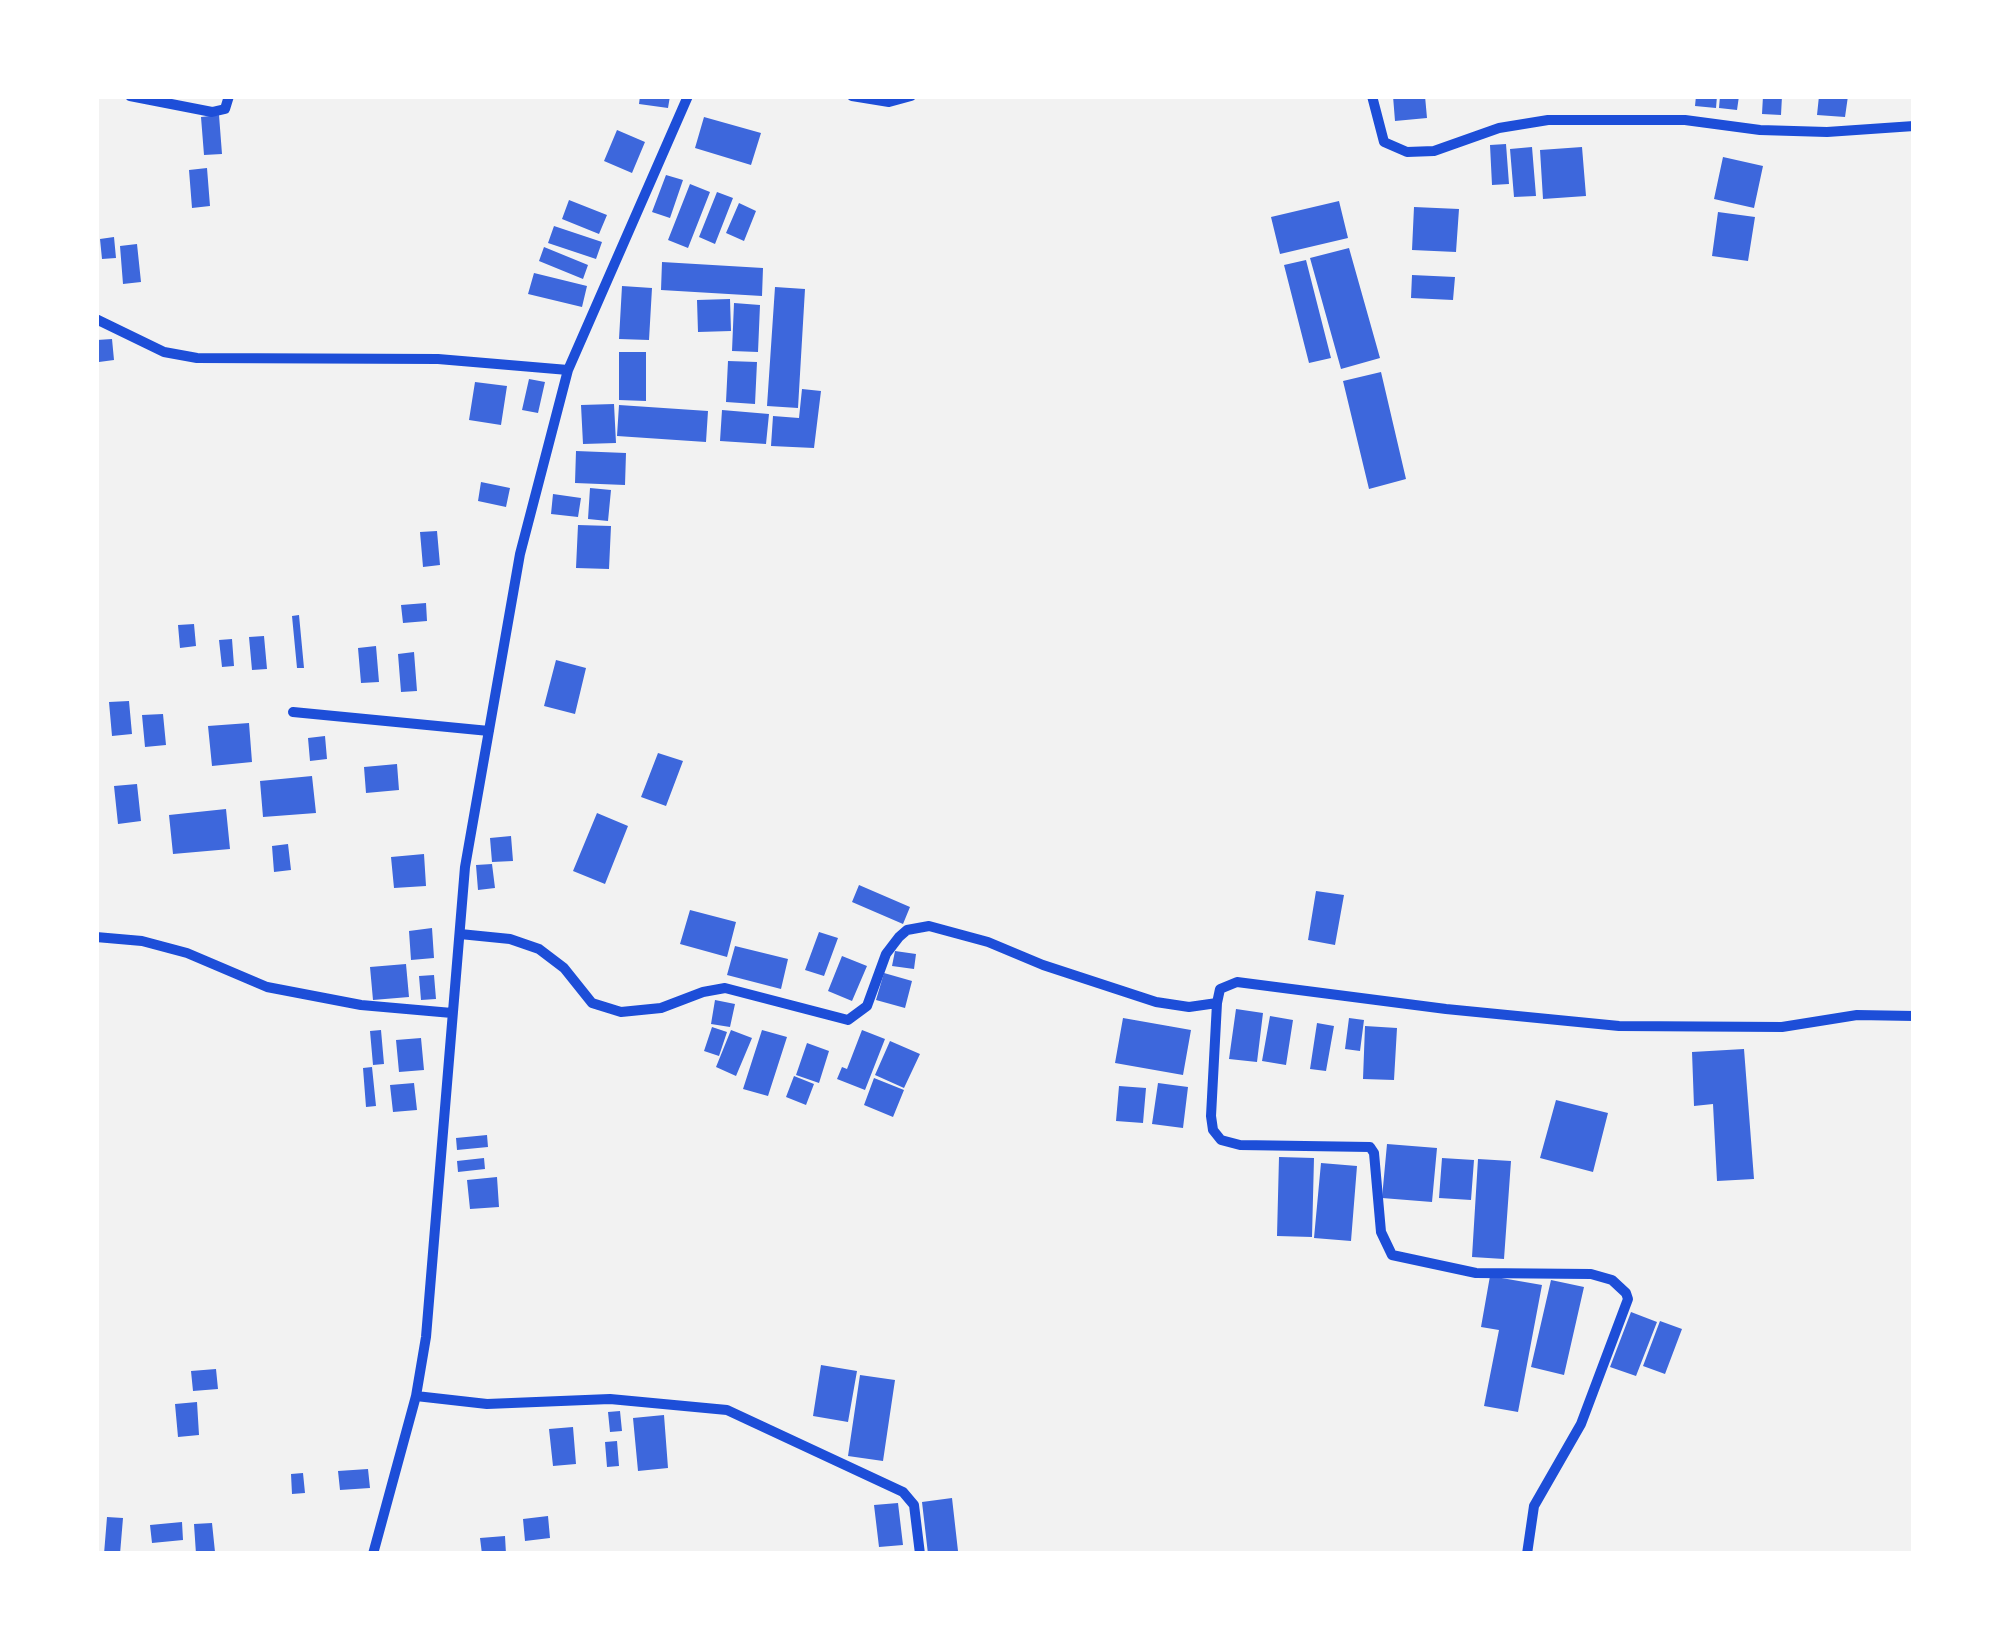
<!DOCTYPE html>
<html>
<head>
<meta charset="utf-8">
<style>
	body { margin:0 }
	#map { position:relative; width:2010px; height:1650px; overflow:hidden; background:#f2f2f2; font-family:"Titillium Web",sans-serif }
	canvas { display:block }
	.frame { position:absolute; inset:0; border:99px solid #fff; pointer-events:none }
</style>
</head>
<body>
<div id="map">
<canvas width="2010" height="1650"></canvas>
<div class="frame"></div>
</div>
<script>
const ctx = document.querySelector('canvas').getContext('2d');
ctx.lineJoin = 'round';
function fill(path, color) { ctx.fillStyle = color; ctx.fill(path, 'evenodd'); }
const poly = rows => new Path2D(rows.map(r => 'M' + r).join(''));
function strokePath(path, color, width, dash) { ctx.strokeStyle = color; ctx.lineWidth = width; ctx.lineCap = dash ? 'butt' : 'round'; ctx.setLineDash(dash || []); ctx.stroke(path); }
fill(poly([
	[640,96,670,96,668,108,639,104],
	[1393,96,1425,96,1427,118,1395,121],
	[1696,96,1717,96,1716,108,1695,106],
	[1720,96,1739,96,1737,110,1719,108],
	[1763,96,1782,96,1781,115,1762,114],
	[1819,96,1848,96,1845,117,1817,115],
	[219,115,222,154,204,155,201,117],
	[704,117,761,133,751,165,695,148],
	[617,130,645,142,632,173,604,161],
	[1506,144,1509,184,1492,185,1490,145],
	[1532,147,1536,196,1514,197,1510,149],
	[1582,147,1586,196,1543,199,1540,150],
	[1723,157,1763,166,1754,208,1714,199],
	[207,168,210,206,192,208,189,170],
	[666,175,683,180,670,218,652,212],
	[690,184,710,192,688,248,668,240],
	[717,192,733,198,715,244,699,237],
	[569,200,607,215,599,234,562,219],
	[1339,201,1348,238,1280,254,1271,217],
	[739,203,756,211,744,241,726,233],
	[1414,207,1459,209,1456,252,1412,250],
	[1718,212,1755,217,1748,261,1712,256],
	[554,226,602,242,596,259,548,243],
	[114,237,116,258,102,259,100,239],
	[137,244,141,282,123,284,120,246],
	[544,247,588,265,583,279,539,261],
	[1349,248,1380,358,1341,369,1310,258],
	[1306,260,1331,358,1309,363,1284,265],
	[662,262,763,268,762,296,661,290],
	[534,273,587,286,582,307,528,294],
	[1412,275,1455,277,1453,300,1411,298],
	[622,286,652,288,649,340,619,339],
	[775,287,805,289,798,408,767,406],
	[730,299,731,331,698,332,697,300],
	[734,303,760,305,758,352,732,351],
	[112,339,114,360,99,362,97,340],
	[619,352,646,352,646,401,619,400],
	[728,361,757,362,755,404,726,402],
	[1381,372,1406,479,1369,489,1343,381],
	[529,379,545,382,538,413,522,410],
	[475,382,507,386,501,425,469,420],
	[802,389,821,391,814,448,771,446,773,416,799,418],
	[614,404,616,443,583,444,581,405],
	[619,405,708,411,706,442,617,436],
	[722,410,769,414,766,444,720,441],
	[576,451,626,453,625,485,575,483],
	[481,482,510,488,506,507,478,501],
	[590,488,611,490,608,521,588,519],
	[553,494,581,498,578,517,551,514],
	[578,525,611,526,609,569,576,568],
	[437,531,440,565,423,567,420,532],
	[426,603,427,621,403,623,401,605],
	[299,615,304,668,297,668,292,616],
	[194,624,196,646,180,648,178,625],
	[264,636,267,669,252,670,249,637],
	[232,639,234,666,222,667,219,640],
	[376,646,379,682,361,683,358,648],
	[414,652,417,691,401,692,398,654],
	[556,660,586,668,575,714,544,706],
	[129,701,132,734,112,736,109,702],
	[163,714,166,745,145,747,142,715],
	[249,723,252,762,212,766,208,726],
	[325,736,327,759,310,761,308,738],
	[658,753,683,761,666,806,641,797],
	[397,764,399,790,366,793,364,767],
	[312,776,316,813,263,817,260,781],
	[137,784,141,821,118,824,114,786],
	[226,809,230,849,173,854,169,815],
	[597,813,628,826,605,884,573,871],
	[511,836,513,861,492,862,490,838],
	[288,844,291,870,274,872,272,846],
	[424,854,426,886,394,888,391,857],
	[492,864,495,888,478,890,476,865],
	[859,885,910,907,903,924,852,902],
	[1316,891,1344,895,1335,945,1308,940],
	[690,910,736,922,727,957,680,944],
	[432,928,434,958,411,960,409,931],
	[819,932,838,938,824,976,805,970],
	[735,946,788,959,781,989,727,975],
	[895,951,916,954,914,969,892,966],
	[842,956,867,966,852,1001,828,991],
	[406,964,409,997,373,1000,370,967],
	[884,973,912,981,905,1008,876,1000],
	[434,975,436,999,421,1000,419,976],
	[715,1000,735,1004,730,1027,711,1024],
	[1236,1009,1263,1013,1257,1062,1229,1059],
	[1270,1016,1293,1020,1286,1065,1262,1061],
	[1123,1018,1191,1030,1183,1075,1115,1063],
	[1349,1018,1364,1020,1360,1051,1345,1049],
	[1317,1023,1334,1026,1326,1071,1310,1069],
	[1365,1026,1397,1028,1394,1080,1363,1079],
	[712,1027,727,1032,719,1056,704,1051],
	[381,1030,384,1064,373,1065,370,1031],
	[731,1030,752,1038,736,1076,716,1067],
	[762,1030,787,1037,768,1096,743,1089],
	[862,1030,885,1039,865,1090,837,1079,842,1067,847,1069],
	[421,1038,424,1070,399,1072,396,1040],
	[890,1041,920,1054,904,1088,875,1075],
	[807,1043,829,1051,819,1083,796,1075],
	[1744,1049,1754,1179,1717,1181,1713,1104,1694,1106,1692,1052],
	[372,1067,376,1106,366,1107,363,1068],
	[794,1076,814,1084,806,1105,786,1097],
	[874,1078,904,1090,893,1117,864,1105],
	[414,1083,417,1110,393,1112,390,1085],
	[1158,1083,1188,1087,1183,1128,1152,1124],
	[1119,1086,1146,1088,1143,1123,1116,1121],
	[1556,1100,1608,1113,1593,1172,1540,1158],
	[487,1135,488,1147,457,1150,456,1138],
	[1387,1144,1437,1148,1432,1202,1382,1198],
	[1279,1157,1314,1158,1312,1237,1277,1236],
	[484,1158,485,1169,458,1172,457,1161],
	[1442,1158,1474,1160,1471,1200,1439,1198],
	[1478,1159,1511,1161,1504,1259,1472,1257],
	[1321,1163,1357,1166,1351,1241,1314,1238],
	[497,1177,499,1207,470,1209,467,1180],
	[1490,1276,1542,1285,1518,1412,1484,1406,1499,1330,1481,1327],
	[1551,1280,1584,1287,1564,1375,1531,1367],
	[1631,1312,1657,1322,1636,1376,1610,1367],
	[1660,1321,1682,1329,1665,1374,1643,1366],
	[821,1365,857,1371,848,1422,813,1416],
	[216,1369,218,1389,193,1391,191,1371],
	[860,1375,895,1380,883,1461,848,1456],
	[197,1402,199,1435,178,1437,175,1404],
	[620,1411,622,1431,610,1432,608,1412],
	[664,1415,668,1468,638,1471,633,1418],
	[573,1427,576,1464,553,1466,549,1429],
	[617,1441,619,1466,607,1467,605,1442],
	[368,1469,370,1488,340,1490,338,1471],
	[303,1473,305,1493,292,1494,291,1474],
	[952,1498,958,1551,928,1554,922,1502],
	[898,1503,903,1545,879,1547,874,1505],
	[548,1516,550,1538,525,1541,523,1519],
	[107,1517,123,1518,120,1554,104,1554],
	[182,1522,183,1540,152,1543,150,1525],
	[212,1523,215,1552,196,1554,194,1524],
	[505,1536,506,1554,482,1554,480,1538]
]), '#3d67dc');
strokePath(poly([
	[130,96,212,112,225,109,229,96],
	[852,96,889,102,911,96],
	[1372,96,1384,142,1407,152,1434,151,1499,128,1548,120,1685,120,1760,130,1827,132,1914,126],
	[96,319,164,352,197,358,438,359,568,370],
	[293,712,489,731],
	[460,934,510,939,539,949,564,968,592,1003,621,1012,661,1008,703,992,725,988,848,1020,867,1006,886,954,899,937,907,930,929,926,988,942,1043,965,1156,1002,1189,1007,1217,1003,1220,989,1237,982,1446,1009,1619,1026,1782,1027,1857,1015,1914,1016],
	[96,937,142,941,187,953,267,987,361,1005,452,1013],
	[1217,1003,1211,1116,1213,1130,1221,1140,1240,1145,1370,1147,1374,1153,1381,1232,1392,1255,1476,1273,1591,1274,1612,1280,1626,1293,1628,1299,1581,1424,1534,1506,1527,1554],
	[416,1396,487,1404,610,1399,727,1410,903,1492,914,1505,920,1554],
	[373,1554,416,1396,426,1337,465,867,520,554,568,370,688,96]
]), '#1d4ed8', 10);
</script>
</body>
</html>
